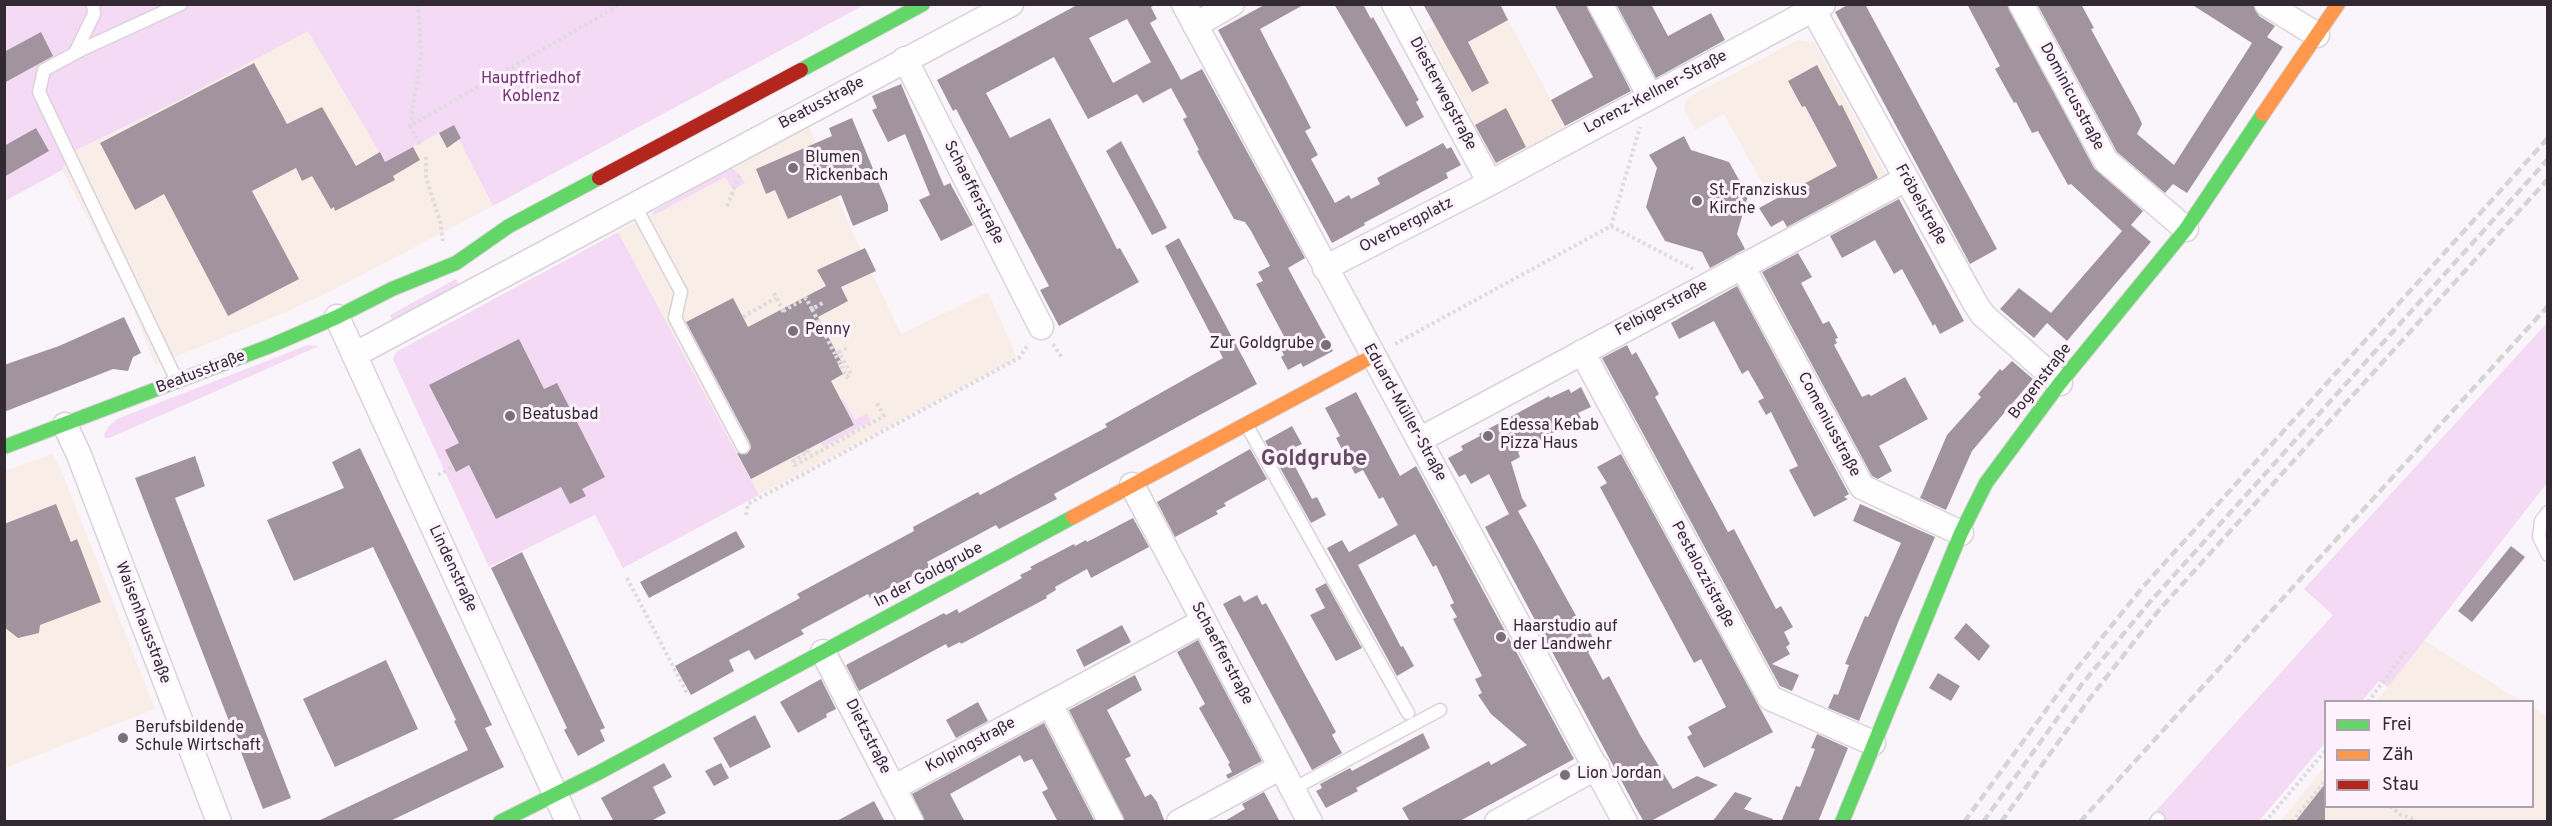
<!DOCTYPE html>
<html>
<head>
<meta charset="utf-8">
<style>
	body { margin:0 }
	#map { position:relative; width:2552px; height:826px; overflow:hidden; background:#faf5fa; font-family:Overpass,sans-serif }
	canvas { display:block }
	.frame { position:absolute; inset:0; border:6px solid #332933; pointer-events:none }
	.legend { position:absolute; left:2324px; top:700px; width:210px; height:108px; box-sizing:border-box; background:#fdf2fd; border:2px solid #aca2ac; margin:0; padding:8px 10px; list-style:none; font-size:18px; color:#332933 }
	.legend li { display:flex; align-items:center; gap:12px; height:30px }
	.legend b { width:30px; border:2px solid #aca2ac }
</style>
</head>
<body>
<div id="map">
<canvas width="2552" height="826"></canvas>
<div class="frame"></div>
<ul class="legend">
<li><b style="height:8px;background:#63d668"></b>Frei</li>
<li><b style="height:8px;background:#ff974d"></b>Zäh</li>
<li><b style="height:8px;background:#b3261e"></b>Stau</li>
</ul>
</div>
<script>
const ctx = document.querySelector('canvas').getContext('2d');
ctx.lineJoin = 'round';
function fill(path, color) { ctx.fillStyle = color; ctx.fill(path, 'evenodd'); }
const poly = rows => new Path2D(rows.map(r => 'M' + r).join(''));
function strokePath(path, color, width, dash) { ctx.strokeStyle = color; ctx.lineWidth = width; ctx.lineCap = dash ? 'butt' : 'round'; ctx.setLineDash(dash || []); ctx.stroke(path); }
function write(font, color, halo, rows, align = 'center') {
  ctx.font = font + ' Overpass,sans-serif'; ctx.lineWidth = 6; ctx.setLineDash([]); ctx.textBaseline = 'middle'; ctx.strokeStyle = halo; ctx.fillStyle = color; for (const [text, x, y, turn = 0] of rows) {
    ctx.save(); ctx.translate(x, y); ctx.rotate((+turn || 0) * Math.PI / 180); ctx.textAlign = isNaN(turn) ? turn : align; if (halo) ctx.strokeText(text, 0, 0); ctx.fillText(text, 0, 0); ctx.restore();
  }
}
fill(poly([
	[1475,5,1500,5,1566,128,1496,165,1425,31],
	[309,30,385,162,454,125,461,138,459,140,493,206,329,292,277,316,155,365,127,293,62,170,72,152,178,101],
	[1798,40,1814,42,1887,176,1788,229,1783,221,1771,227,1767,220,1779,213,1724,114,1695,130,1684,110,1687,98],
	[809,126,850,227,901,334,988,292,1017,358,759,495,618,232],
	[52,454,62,472,155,709,5,768,5,471],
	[2424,640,2509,694,2523,701,2376,702],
	[2533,707,2547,716,2547,821,2280,822,2325,766,2326,806,2532,806]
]), '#f9eee7');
fill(poly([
	[5,5,864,5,493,206,459,140,461,138,454,125,385,162,308,31,178,101,72,152,62,170,5,201],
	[731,168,739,173,745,183,733,190,725,177,654,215,652,212],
	[618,232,759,495,623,568,595,515,489,567,393,359,396,352],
	[456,279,461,288,395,324,390,315],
	[2547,323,2547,483,2388,687,2379,681,2362,701,2326,702,2325,743,2259,821,2146,822,2333,615,2304,589],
	[308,345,319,346,109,438,105,438,104,435,108,427,117,419],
	[843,399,855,420,867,413,871,421,823,447,821,442,854,425,841,400]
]), '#f4daf4');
fill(poly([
	[1079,4,1157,4,1151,7,1157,19,1150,23,1181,80,1202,69,1305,258,1288,268,1333,351,1303,367,1301,363,1288,370,1281,357,1284,355,1278,344,1286,340,1256,284,1263,281,1258,272,1270,266,1251,231,1245,222,1234,219,1197,151,1199,150,1183,119,1187,117,1171,88,1143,103,1137,94,1088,119,1054,57,986,93,1010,138,1050,118,1117,249,1120,248,1139,282,1059,326,1040,290,1049,286,956,109,953,111,937,80],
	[1127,19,1151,62,1113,83,1089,38],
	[1266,4,1305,4,1260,29,1311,128,1305,131,1318,155,1311,159,1335,203,1349,195,1351,199,1380,184,1377,178,1443,143,1447,149,1451,147,1461,165,1446,173,1448,178,1364,223,1365,225,1332,243,1218,30],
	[1334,4,1363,4,1371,19,1373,17,1419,100,1416,102,1424,117,1406,127],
	[1423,4,1500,4,1508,20,1468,42,1489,83,1472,92],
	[1554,4,1586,4,1631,91,1565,126,1551,100,1593,77],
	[1616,4,1651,4,1668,36,1711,13,1725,40,1656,78],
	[1849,4,1865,4,1997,249,1970,264,1835,12],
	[1967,4,2007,4,2094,168,2143,211,2131,225,2151,242,2067,341,2047,323,2034,338,2000,309,2019,288,2051,313,2122,231,2071,184,2068,185,2038,131,2032,133,2016,102,2014,103,1995,69,2000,66],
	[2037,4,2081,4,2094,28,2091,29,2139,117,2142,124,2137,134,2174,165,2252,43,2191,4,2253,4,2259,16,2275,26,2267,37,2283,47,2187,193,2173,184,2165,193,2117,152],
	[41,32,53,56,4,83,4,52],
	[254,63,287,124,322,107,356,166,380,152,385,162,413,147,420,160,393,176,395,180,335,211,334,207,331,209,312,176,302,181,296,168,252,191,299,279,228,316,164,194,135,210,100,143],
	[1817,65,1839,106,1842,105,1878,178,1787,227,1783,220,1771,227,1759,208,1837,166,1805,106,1802,107,1788,81],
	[901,84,944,186,950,183,973,225,941,241,919,200,930,195,905,134,888,142,872,110,877,108,872,96],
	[1506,108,1526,147,1496,163,1475,125],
	[852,118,888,205,888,211,853,226,841,195,788,219,775,190,766,194,756,169,832,136,829,128],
	[454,125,461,138,447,148,439,133],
	[36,128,49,151,4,177,4,146],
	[1684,136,1691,150,1729,162,1748,196,1737,234,1745,249,1710,268,1702,252,1665,241,1646,207,1657,168,1649,155],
	[1121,141,1167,228,1152,235,1106,151],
	[1899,199,1964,321,1940,334,1935,324,1933,326,1902,269,1894,274,1875,240,1842,258,1830,236],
	[1179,238,1257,384,1054,494,1057,499,999,529,996,525,927,562,930,567,870,598,868,594,801,630,804,634,755,660,749,650,729,660,734,671,691,695,675,666,800,598,797,594,914,531,913,527,978,492,980,495,1107,427,1105,424,1223,358,1165,246],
	[865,248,876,271,841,287,848,301,818,317,842,363,838,365,843,374,831,381,854,425,751,479,737,453,747,454,751,448,750,443,686,322,733,298,748,327,826,286,817,270],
	[1798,253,1812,277,1801,283,1823,324,1829,321,1838,338,1835,339,1837,343,1834,345,1862,397,1869,394,1871,396,1905,377,1928,419,1879,446,1892,471,1878,479,1872,476,1762,272],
	[1737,286,1849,494,1844,497,1848,499,1814,517,1789,470,1798,466,1771,412,1766,415,1758,401,1764,398,1748,370,1742,374,1714,321,1679,339,1671,323],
	[124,317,141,353,133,357,128,371,113,369,4,412,4,365,59,346],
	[519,339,544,389,557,383,605,477,582,489,586,496,570,504,561,487,496,519,469,465,456,472,445,450,459,443,429,385],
	[1627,345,1632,355,1636,352,1659,394,1655,397,1728,532,1734,529,1776,609,1781,606,1793,627,1784,632,1790,644,1786,647,1790,654,1772,664,1799,675,1792,691,1780,686,1602,358],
	[2012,361,2033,379,1972,451,1946,510,1920,498,1947,435,1981,397,1978,394,2000,369,2002,371],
	[1581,387,1591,407,1578,413,1581,418,1518,452,1520,457,1511,462,1522,498,1527,506,1518,511,1579,621,1583,620,1598,647,1588,652,1603,680,1609,676,1640,735,1673,789,1697,776,1718,785,1649,822,1644,822,1636,808,1485,527,1509,514,1489,474,1471,484,1465,474,1459,477,1448,458,1463,450,1461,446,1480,436,1479,434,1549,396,1550,398,1569,389,1571,393],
	[1356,392,1400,476,1416,466,1574,759,1458,822,1410,822,1402,808,1489,761,1491,765,1527,745,1491,714,1478,695,1482,693,1475,679,1482,676,1453,619,1457,617,1450,605,1454,603,1436,565,1433,567,1415,534,1358,565,1401,647,1403,646,1414,666,1397,676,1327,548,1342,540,1349,552,1398,525,1383,497,1379,499,1363,470,1355,474,1336,438,1340,436,1325,408],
	[1292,426,1302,444,1287,451,1312,499,1317,497,1326,515,1311,523,1265,441],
	[360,448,492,725,485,728,504,767,388,822,316,822,468,750,454,721,456,720,373,547,294,581,267,520,344,488,332,462],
	[1250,449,1267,479,1224,503,1226,506,1216,511,1218,514,1175,537,1157,502],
	[1621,454,1773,732,1704,768,1687,737,1692,734,1688,727,1726,707,1701,659,1694,663,1600,487,1607,483,1597,467],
	[195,456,205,486,175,498,291,798,263,809,135,478],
	[56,504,71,542,77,539,101,602,40,625,39,633,18,638,4,627,4,524],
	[1860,504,1935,537,1899,620,1859,721,1828,708,1834,694,1838,695,1849,665,1845,664,1865,616,1868,617,1901,543,1853,521],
	[1133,518,1149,547,1091,578,1087,569,1055,587,1056,590,1046,596,1047,598,961,644,960,642,948,648,946,644,859,691,846,665,944,613,946,615,957,609,959,613,1022,578,1020,575,1032,569,1030,567,1074,544,1075,546,1086,540,1087,542],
	[736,531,745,547,649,598,640,582],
	[2511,546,2525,557,2472,622,2458,611],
	[522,552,605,728,600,730,605,741,578,756,564,730,567,728,491,568],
	[1326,583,1362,648,1336,661,1310,615,1325,608,1315,589],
	[1240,595,1244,602,1257,595,1262,605,1266,603,1336,732,1332,735,1342,753,1312,770,1223,604],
	[1966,623,1990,646,1979,661,1954,638],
	[1122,625,1131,642,1084,667,1076,650],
	[1198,640,1262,761,1228,779,1226,775,1232,772,1228,764,1230,763,1199,708,1205,704,1177,652],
	[386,660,418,729,335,767,303,699],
	[1938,673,1960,686,1951,701,1929,688],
	[1135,675,1142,690,1107,710,1131,756,1125,759,1145,797,1151,794,1157,802,1165,822,1125,822,1069,710],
	[821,679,836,709,826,714,827,717,798,733,780,702],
	[978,702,988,721,956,738,946,720],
	[755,715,771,747,730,768,713,738],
	[1044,723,1095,822,1058,822,1042,792,1048,789,1032,759,1024,762,1020,755,950,794,965,822,925,822,912,794],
	[1423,733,1430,748,1356,788,1358,791,1326,808,1316,791,1322,788,1320,784,1350,768,1352,771],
	[1817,734,1848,748,1818,822,1781,822,1796,786,1800,787,1815,749,1811,748],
	[664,763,672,777,653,787,666,813,649,822,614,822,601,798],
	[721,763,729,778,714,786,705,771],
	[2325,784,2325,822,2295,822],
	[1264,792,1280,822,1223,822,1245,809,1242,804],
	[1735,792,1752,798,1744,809,1773,819,1772,822,1712,822],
	[874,801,885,822,835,822]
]), '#a2949e');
const lane = poly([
	[75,53,94,14,93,4],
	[634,204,681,292,675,318,743,447],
	[177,381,39,92,44,70,83,49,181,4],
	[1247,426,1408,713],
	[2548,512,2541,521,2539,537,2548,555],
	[1293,789,1440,710],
	[2156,822,2158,819]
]);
const street = poly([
	[1184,4,1625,822],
	[1394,4,1490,183],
	[1600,4,1650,96],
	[1810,4,1975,303,1983,315,2060,383],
	[2021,4,2106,161,2186,229],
	[2267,4,2317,35],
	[1195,25,1232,4],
	[905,59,1041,327],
	[1742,266,1862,487,1961,533],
	[1325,268,1490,183,1823,4],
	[337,317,568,822],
	[1582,352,1770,698,1873,743],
	[354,355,1011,4],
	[65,425,79,455,219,822],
	[1419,440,1906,179],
	[1132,485,1310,822],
	[823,652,911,822],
	[1050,704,1111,822],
	[893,788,1204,621],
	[1179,822,1281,767],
	[1497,822,1597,767]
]);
const fast = poly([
	[801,70,923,4],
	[4,447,270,346,337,317,392,289,456,263,509,226,599,178],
	[500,822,598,773,1073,517],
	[1842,822,1961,533,1986,483,2060,383,2186,229,2263,114]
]);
const slow = poly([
	[2263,114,2338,4],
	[1073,517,1373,356]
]);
const jam = poly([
	[599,178,801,70]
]);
strokePath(lane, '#dad2da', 15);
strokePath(street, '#dad2da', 27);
strokePath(fast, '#dad2da', 16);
strokePath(slow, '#dad2da', 16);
strokePath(jam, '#dad2da', 16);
strokePath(poly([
	[410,126,421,54,418,4],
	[420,144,410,126,621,4],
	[426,157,426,178,440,221,443,241],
	[727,206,740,174],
	[1611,226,1693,269],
	[774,293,784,313],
	[812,309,835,354],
	[783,311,806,298,812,309,824,302],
	[743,317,776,298],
	[1053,344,1062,358],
	[1395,344,1611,226,1640,127],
	[839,352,835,354,847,377,851,374,839,352,849,347],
	[806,450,808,452,793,461,795,465,884,416,876,401],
	[438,475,453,467],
	[746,515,748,504,1019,358,1029,344],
	[627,578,688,695],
	[2368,702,2406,651],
	[2390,806,2401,815,2416,820],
	[2265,822,2326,750],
	[2292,822,2326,780],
	[2496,822,2496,821]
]), '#dfdcdf', 4, [3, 3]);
strokePath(lane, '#fefefe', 12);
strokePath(street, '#fefefe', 24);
strokePath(fast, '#63d668', 14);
strokePath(slow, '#ff974d', 14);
strokePath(jam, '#b3261e', 14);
strokePath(poly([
	[1964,822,2074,672,2142,588,2548,138],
	[1983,822,2082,684,2149,603,2548,159],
	[2001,822,2090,698,2159,610,2548,179],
	[2080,822,2548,306]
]), '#d6d5d6', 4.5, [9, 4.5]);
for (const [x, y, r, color] of [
	[793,168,6,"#797079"],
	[1697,201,6,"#797079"],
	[793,331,6,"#797079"],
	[1326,345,6,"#797079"],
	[510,416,6,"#797079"],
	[1488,436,6,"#797079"],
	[1501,637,6,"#797079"],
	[123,738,6,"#797079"],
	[1565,775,6,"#797079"]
]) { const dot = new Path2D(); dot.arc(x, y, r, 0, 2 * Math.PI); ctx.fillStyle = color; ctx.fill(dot); strokePath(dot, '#fdf2fd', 2); }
write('16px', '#723175', '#fdf2fd', [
	["Hauptfriedhof",531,80],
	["Koblenz",531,98]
]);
write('16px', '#332933', '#fdf2fd', [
	["Lorenz-Kellner-Straße",1656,93,-28],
	["Diesterwegstraße",1442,94,62],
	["Dominicusstraße",2071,97,62],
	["Beatusstraße",822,104,-28],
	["Schaefferstraße",973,193,63],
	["Fröbelstraße",1920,205,61],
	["Overbergplatz",1407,226,-27],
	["Felbigerstraße",1662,309,-28],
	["Beatusstraße",201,373,-21],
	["Bogenstraße",2041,382,-52],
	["Eduard-Müller-Straße",1404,413,61],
	["Comeniusstraße",1828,425,62],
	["Lindenstraße",452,569,65],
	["Pestalozzistraße",1702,575,62],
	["In der Goldgrube",929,576,-28],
	["Waisenhausstraße",142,623,69],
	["Schaefferstraße",1221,654,62],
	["Dietzstraße",867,737,63],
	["Kolpingstraße",971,746,-28]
]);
write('16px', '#332933', '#fdf2fd', [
	["Blumen",805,159],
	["Rickenbach",805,177],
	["St. Franziskus",1709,192],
	["Kirche",1709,210],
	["Penny",805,331],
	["Zur Goldgrube",1314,345,"right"],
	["Beatusbad",522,416],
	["Edessa Kebab",1500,427],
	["Pizza Haus",1500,445],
	["Haarstudio auf",1513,628],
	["der Landwehr",1513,646],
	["Berufsbildende",135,729],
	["Schule Wirtschaft",135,747],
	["Lion Jordan",1577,775]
], 'left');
write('bold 22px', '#634b63', '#fdf2fd', [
	["Goldgrube",1314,461]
]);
</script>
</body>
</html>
